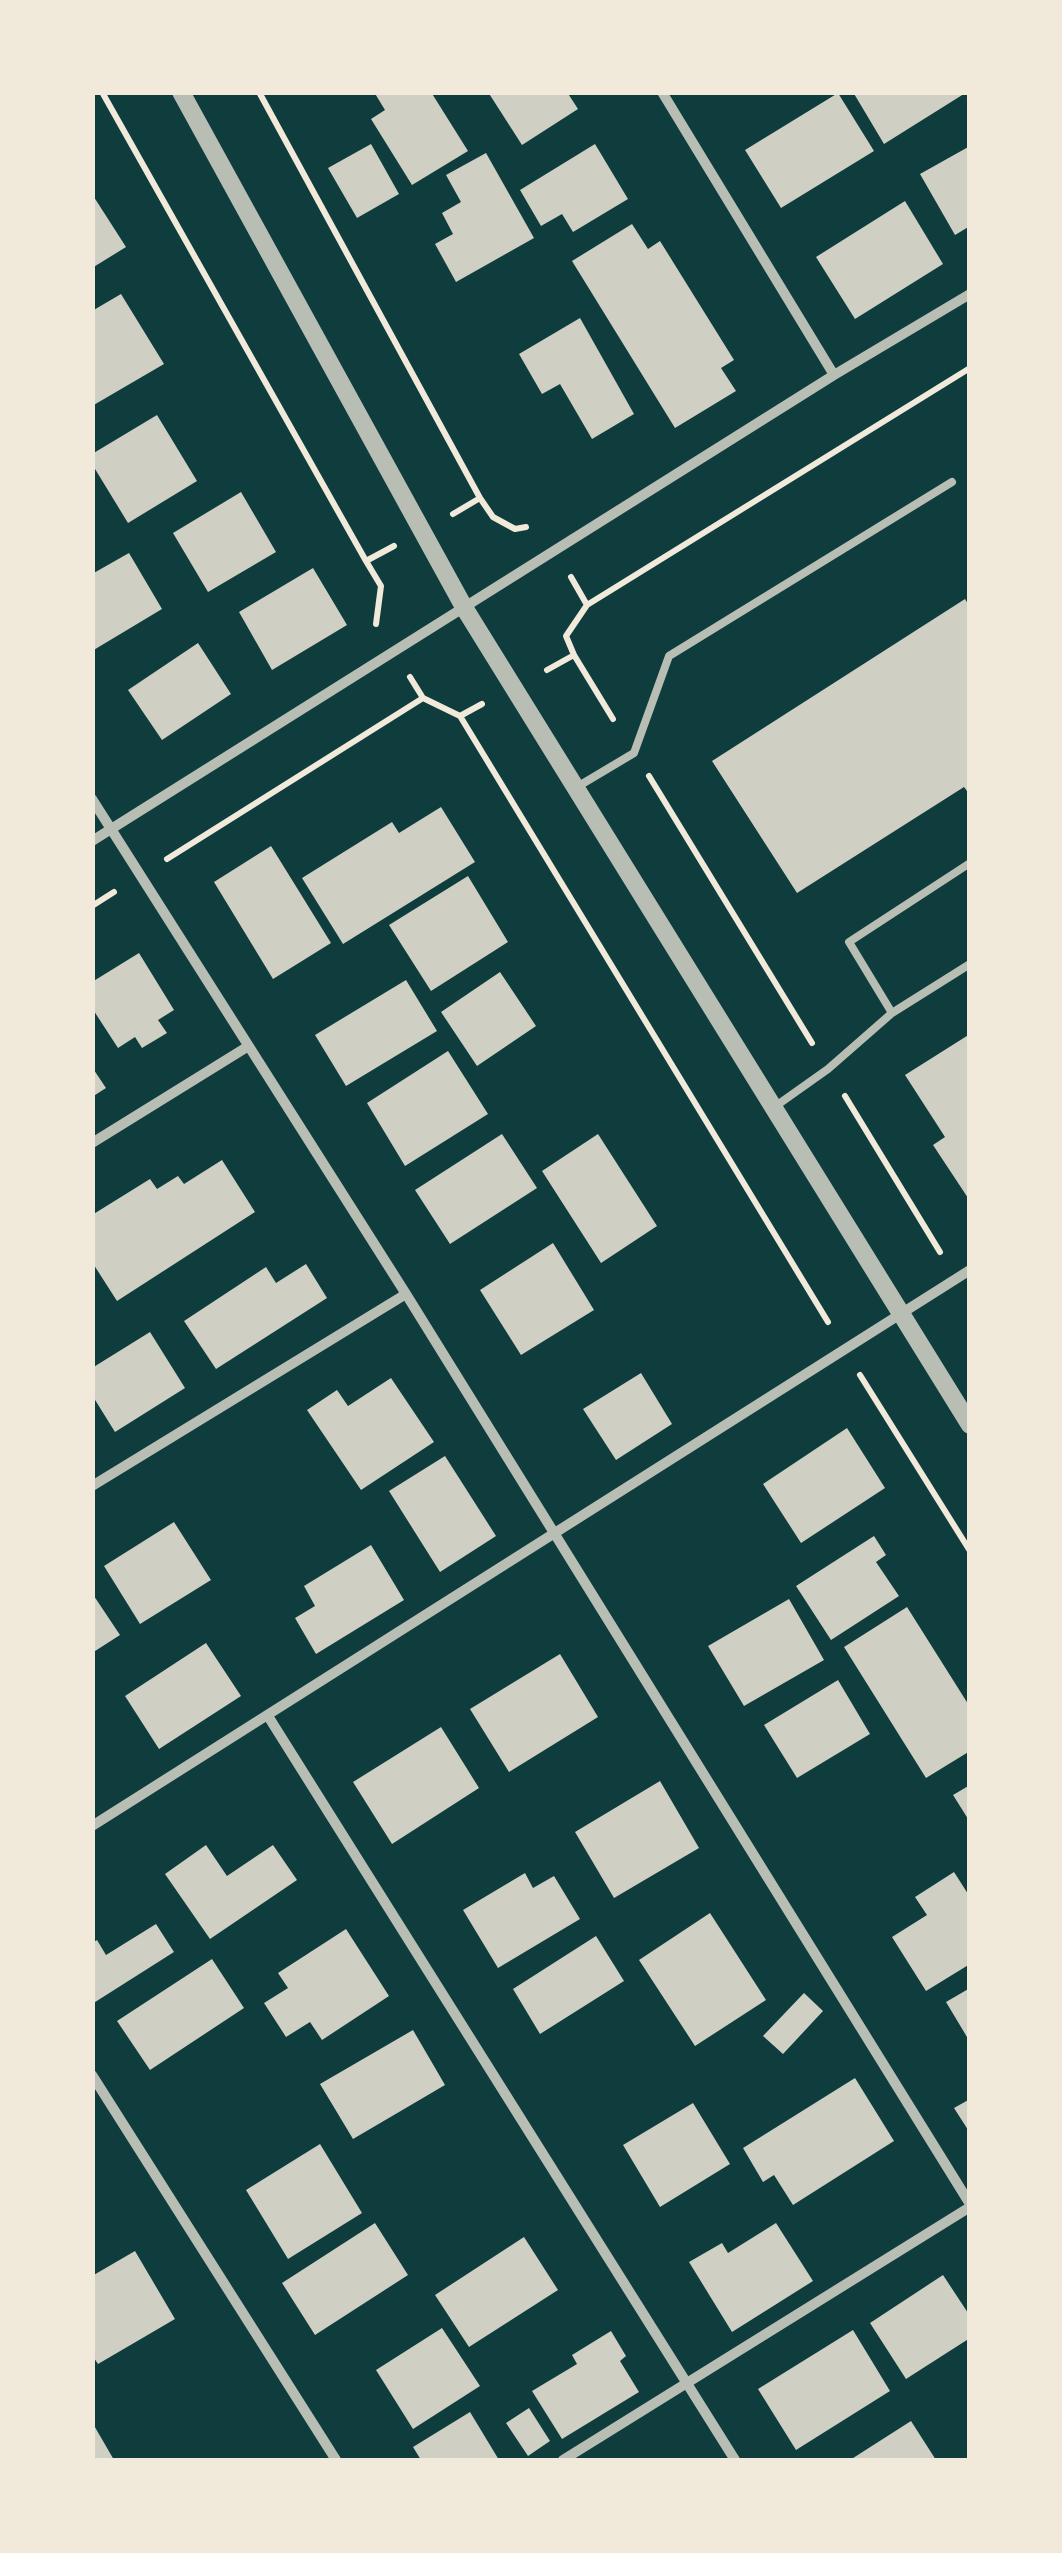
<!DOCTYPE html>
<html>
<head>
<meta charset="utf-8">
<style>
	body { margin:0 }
	#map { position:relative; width:1062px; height:2553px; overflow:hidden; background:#0f3d3e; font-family:"Archivo Narrow",sans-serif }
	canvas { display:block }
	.frame { position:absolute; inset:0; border:95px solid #f1e9da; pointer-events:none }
</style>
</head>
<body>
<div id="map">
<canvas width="1062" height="2553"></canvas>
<div class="frame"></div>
</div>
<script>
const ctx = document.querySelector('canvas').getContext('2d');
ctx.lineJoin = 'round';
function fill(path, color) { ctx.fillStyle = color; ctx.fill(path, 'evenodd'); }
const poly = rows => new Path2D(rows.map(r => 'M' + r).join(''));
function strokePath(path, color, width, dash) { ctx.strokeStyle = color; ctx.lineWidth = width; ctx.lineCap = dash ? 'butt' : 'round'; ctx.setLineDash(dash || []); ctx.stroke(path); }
fill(poly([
	[374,92,431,92,468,151,412,185,371,119,385,110],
	[488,92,567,92,578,109,522,145],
	[853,92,967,92,884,144],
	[838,93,874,151,781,208,745,150],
	[371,144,399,194,357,218,328,168],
	[595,144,628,199,573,232,562,214,541,226,520,190],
	[970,146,970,226,955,235,920,174],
	[486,153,534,238,456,282,435,244,453,234,442,213,461,202,446,175],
	[92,194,126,247,92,268],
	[905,201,943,264,855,319,816,257],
	[632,224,648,249,660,241,734,360,721,368,736,391,675,428,572,261],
	[121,294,164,364,92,406,92,311],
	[580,318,634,414,592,439,560,384,542,394,519,354],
	[157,415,197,481,128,523,92,464,92,454],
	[241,492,276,552,208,592,173,533],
	[129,553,162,609,92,651,92,574],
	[313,568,347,625,272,670,239,612],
	[965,599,970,607,970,795,964,787,797,893,712,761],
	[198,643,231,694,162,740,128,690],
	[441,807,475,862,343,944,302,878,392,822,399,833],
	[271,846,331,943,273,979,214,882],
	[468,876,508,942,431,991,389,925],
	[139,953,174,1010,158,1020,167,1033,142,1048,135,1037,118,1048,92,1008,92,982],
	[500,972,536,1026,477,1066,441,1012],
	[406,980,437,1031,346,1086,315,1035],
	[970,1034,970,1201,933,1145,945,1137,905,1075],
	[448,1051,488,1114,405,1166,367,1103],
	[92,1067,106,1088,92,1097],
	[502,1134,537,1188,450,1244,415,1190],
	[598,1134,657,1226,601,1263,542,1171],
	[222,1160,255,1212,117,1301,92,1262,92,1215,150,1179,157,1189,178,1176,184,1184],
	[553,1243,594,1310,521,1355,480,1290],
	[306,1264,327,1298,216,1369,184,1321,266,1267,276,1283],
	[150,1332,185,1388,115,1432,92,1395,92,1368],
	[641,1373,672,1424,616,1460,583,1409],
	[391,1378,434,1442,361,1490,307,1410,337,1390,348,1406],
	[847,1428,885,1488,801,1543,763,1484],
	[445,1456,496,1536,440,1572,389,1491],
	[174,1522,211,1580,140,1624,104,1566],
	[874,1536,886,1555,876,1562,899,1596,831,1640,796,1586],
	[371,1545,404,1600,316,1654,295,1618,315,1606,304,1586],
	[92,1593,120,1635,92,1653],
	[789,1599,824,1660,744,1706,708,1646],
	[907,1607,970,1707,970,1751,926,1778,844,1647],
	[206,1643,241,1696,159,1749,125,1696],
	[560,1654,598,1717,509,1772,470,1709],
	[838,1680,870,1734,797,1778,764,1725],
	[441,1727,479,1788,392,1844,353,1782],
	[660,1781,699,1848,614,1898,575,1832],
	[970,1785,970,1822,953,1795],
	[206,1845,227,1876,273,1845,297,1880,210,1939,165,1874],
	[954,1872,970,1897,970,1964,926,1991,892,1937,927,1915,915,1897],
	[525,1873,533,1888,554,1876,580,1919,498,1968,463,1910],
	[710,1913,766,2000,695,2046,639,1960],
	[156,1924,174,1952,92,2004,92,1943,97,1940,106,1955],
	[346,1929,389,1996,322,2040,310,2022,286,2037,264,2003,288,1988,278,1973],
	[596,1936,624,1981,540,2034,513,1989],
	[212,1959,244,2008,150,2070,117,2021],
	[970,1988,970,2042,946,2002],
	[804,1993,823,2011,783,2054,763,2036],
	[413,2030,445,2085,353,2139,320,2084],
	[855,2078,894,2141,793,2205,774,2175,763,2182,743,2148],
	[970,2099,970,2133,954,2108],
	[693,2103,730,2164,660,2207,623,2145],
	[320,2144,362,2213,288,2259,246,2190],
	[375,2223,408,2275,315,2335,282,2283],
	[776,2223,813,2281,732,2332,689,2262,722,2243,728,2253],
	[524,2237,558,2290,469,2347,435,2295],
	[135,2251,175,2319,98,2364,92,2355,92,2276],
	[943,2275,970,2316,970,2338,906,2379,870,2323],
	[442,2328,480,2386,413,2429,376,2370],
	[853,2330,890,2391,796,2450,758,2389],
	[611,2331,626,2356,620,2361,639,2392,562,2439,532,2391,577,2364,572,2355],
	[529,2408,550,2441,528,2456,506,2423],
	[470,2412,499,2460,421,2460,413,2447],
	[911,2421,936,2460,850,2460],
	[92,2422,114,2460,92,2460]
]), '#cfcfc3');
strokePath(poly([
	[102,92,366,561,394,546],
	[259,92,480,498,453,514],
	[480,498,493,517,515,529,526,527],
	[366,561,381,586,376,624],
	[587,605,970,368],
	[574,655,613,719],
	[547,670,574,655,566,636,587,605,571,577],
	[423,698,460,716,482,704],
	[460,716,828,1322],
	[649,776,812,1043],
	[167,859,423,698,410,677],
	[92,906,114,892],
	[845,1096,940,1252],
	[860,1375,970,1551]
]), '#f1e9da', 6);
strokePath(poly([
	[577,787,634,753,669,656,952,482],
	[892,1013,849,942,970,863],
	[773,1108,828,1069,892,1013,970,964]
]), '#b8beb3', 8);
strokePath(poly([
	[662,92,834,375],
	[92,799,406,1294,970,2204],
	[92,841,834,375,970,294],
	[92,1143,247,1047],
	[92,1486,406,1294],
	[268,1716,735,2460],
	[92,1826,970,1270],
	[92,2075,336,2460],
	[563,2460,970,2207]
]), '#b8beb3', 10);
strokePath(poly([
	[181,92,465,609,970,1425]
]), '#b8beb3', 18);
</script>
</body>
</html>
